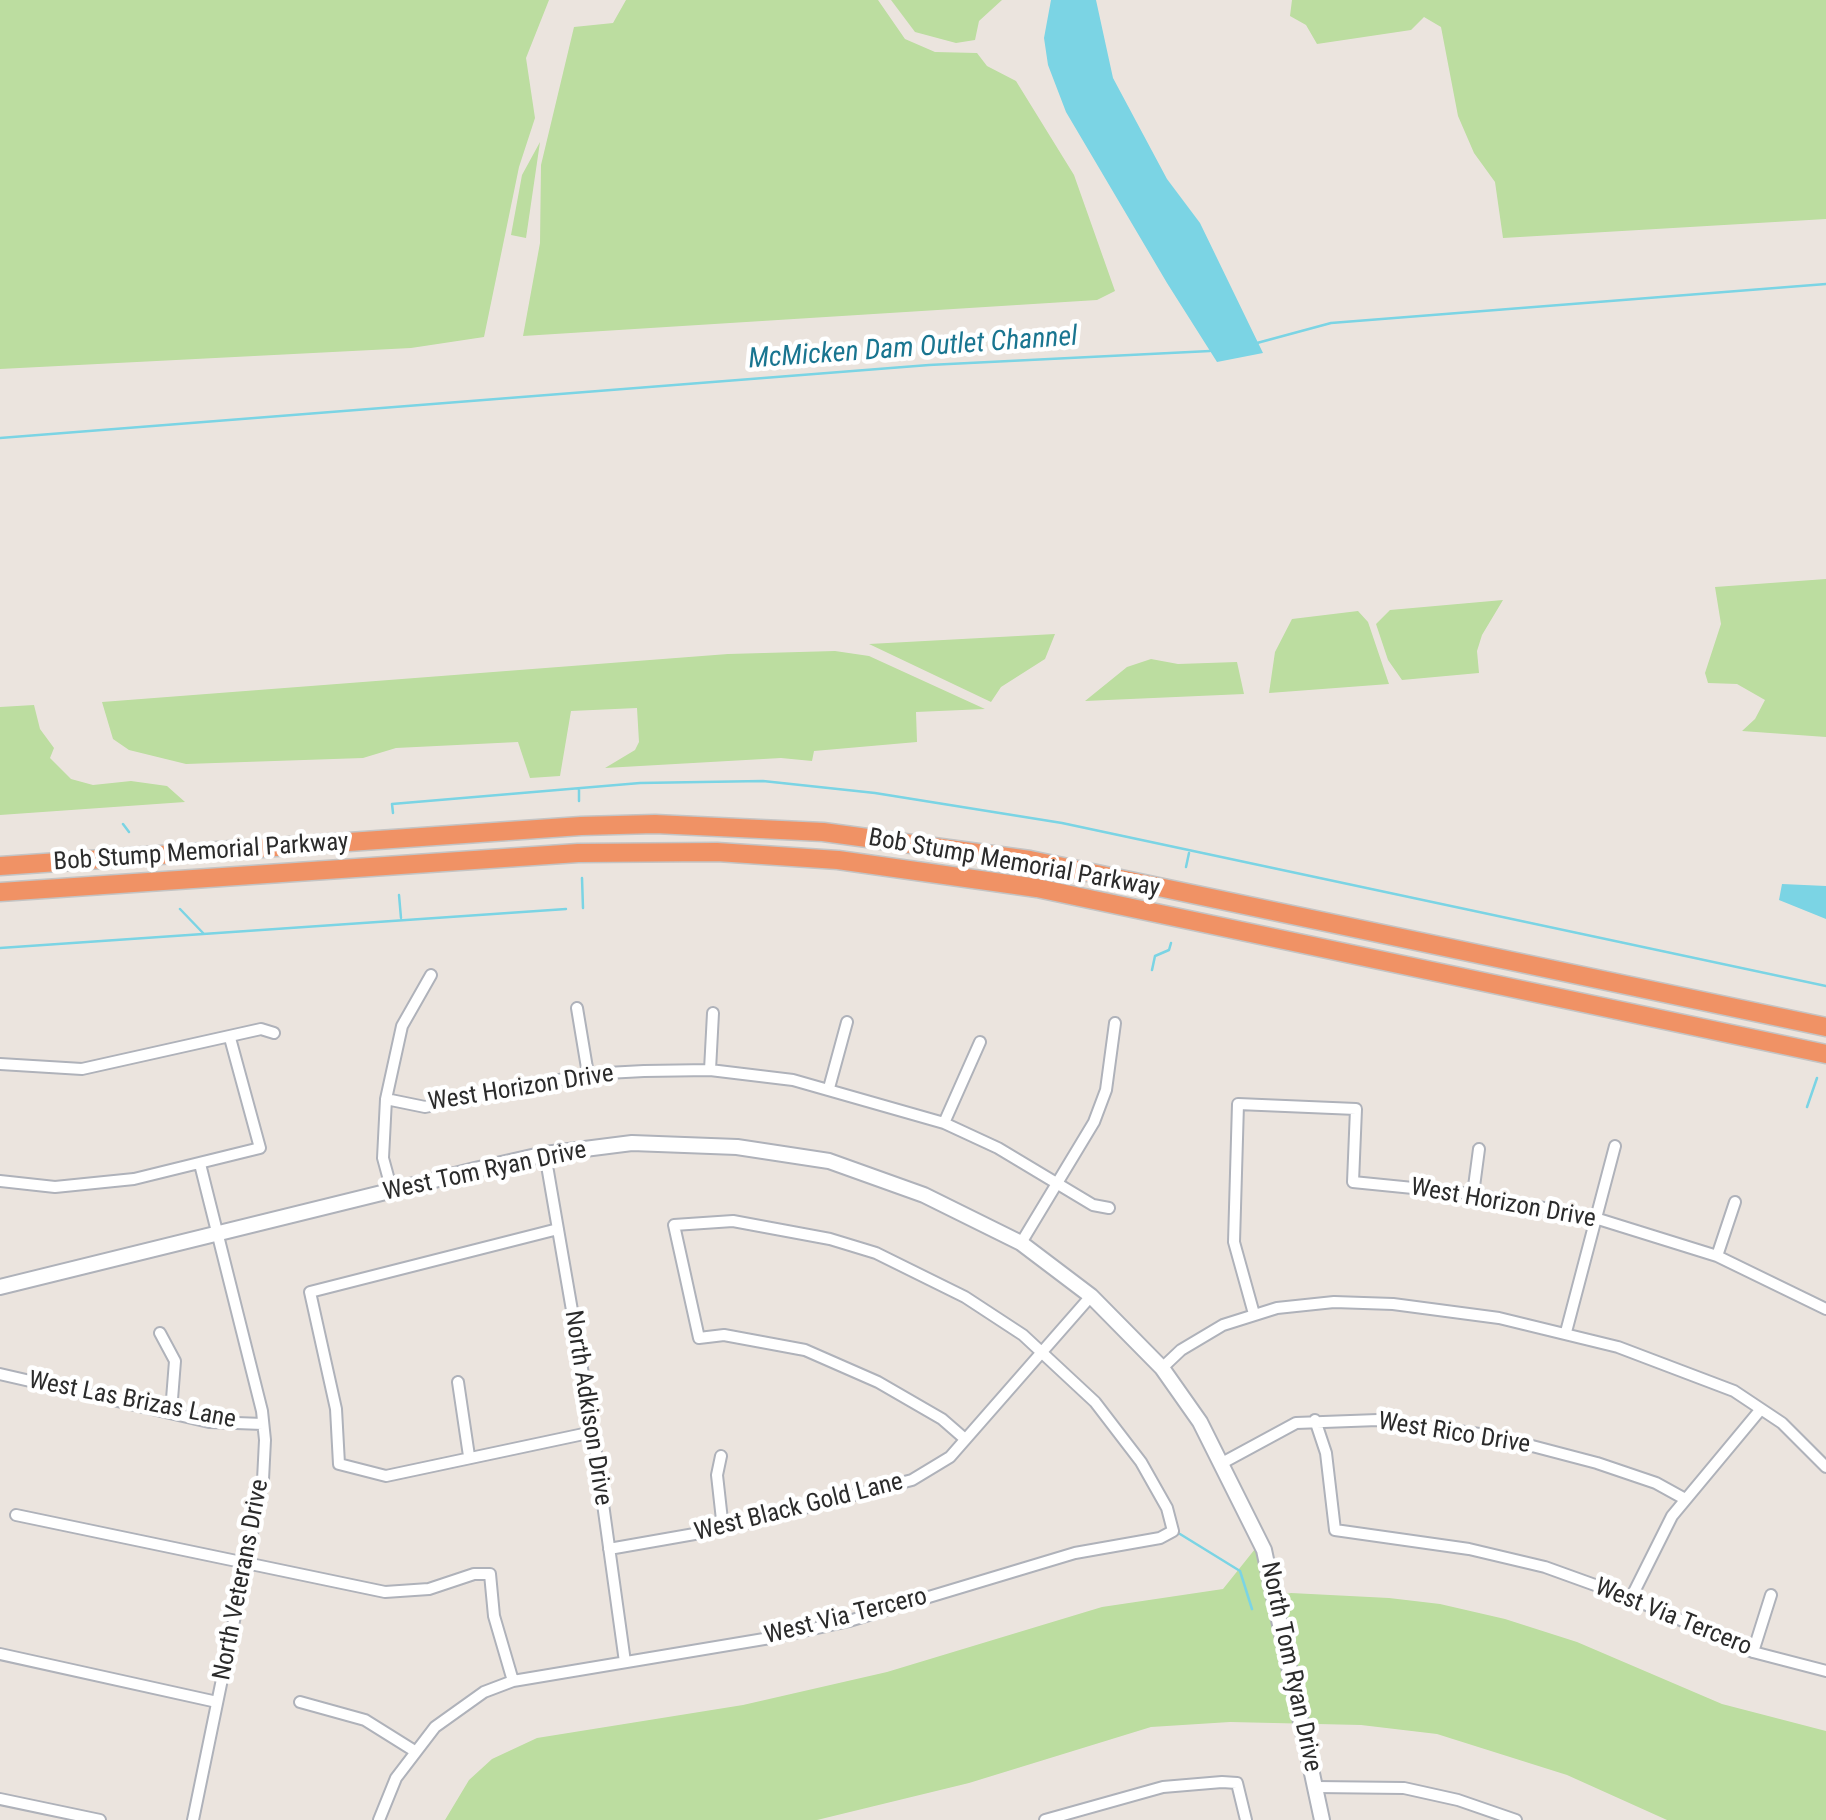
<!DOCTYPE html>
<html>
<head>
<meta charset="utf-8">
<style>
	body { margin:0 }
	canvas { display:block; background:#ebe4de }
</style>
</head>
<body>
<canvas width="1826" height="1820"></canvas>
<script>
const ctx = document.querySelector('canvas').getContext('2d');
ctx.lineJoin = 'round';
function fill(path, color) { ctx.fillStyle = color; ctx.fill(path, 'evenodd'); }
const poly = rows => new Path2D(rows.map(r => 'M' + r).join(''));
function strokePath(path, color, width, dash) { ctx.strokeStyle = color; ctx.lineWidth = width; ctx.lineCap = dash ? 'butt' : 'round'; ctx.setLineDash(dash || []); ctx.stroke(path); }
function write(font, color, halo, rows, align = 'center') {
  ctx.font = font + ' "Roboto Condensed",sans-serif'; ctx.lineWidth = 9; ctx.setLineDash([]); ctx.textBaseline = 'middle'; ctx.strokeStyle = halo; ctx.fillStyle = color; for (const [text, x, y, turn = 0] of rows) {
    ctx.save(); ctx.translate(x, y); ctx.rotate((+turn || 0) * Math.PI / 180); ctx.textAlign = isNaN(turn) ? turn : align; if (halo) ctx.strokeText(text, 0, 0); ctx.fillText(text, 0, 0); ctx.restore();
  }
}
fill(poly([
	[0,0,549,0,526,58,535,118,519,167,484,337,411,348,0,369],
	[626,0,878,0,905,39,935,52,977,53,987,66,1016,81,1074,175,1115,291,1097,300,523,336,540,243,541,165,574,27,613,23],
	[891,0,1002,0,979,21,975,40,956,43,915,32],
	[1292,0,1826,0,1826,219,1503,238,1495,182,1474,153,1458,116,1441,27,1424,17,1411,30,1317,44,1306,25,1290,16],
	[540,142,526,238,511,235,522,175],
	[1826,579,1826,737,1742,731,1755,719,1765,700,1737,684,1708,683,1705,673,1721,624,1715,587],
	[1503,600,1482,635,1477,651,1479,673,1402,680,1388,660,1376,624,1390,610],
	[1358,611,1368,622,1389,684,1269,693,1275,652,1292,619],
	[1055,634,1045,659,1001,687,991,702,869,644],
	[835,651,869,656,985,709,916,712,917,742,814,751,812,761,781,758,605,768,635,750,639,742,637,708,571,711,560,776,530,778,518,742,396,748,363,758,186,764,129,750,113,739,102,702,728,654],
	[1151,659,1178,664,1237,662,1244,694,1085,701,1127,667],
	[34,705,40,729,54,748,50,758,71,779,93,785,131,781,167,786,185,802,0,815,0,707],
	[1255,1549,1270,1597,1291,1593,1389,1598,1440,1604,1505,1619,1577,1642,1722,1704,1826,1731,1826,1820,1667,1820,1567,1775,1437,1734,1361,1725,1230,1722,1151,1727,969,1783,817,1820,445,1820,469,1780,492,1759,537,1738,743,1705,887,1672,1102,1607,1223,1589]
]), '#bcdda0');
fill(poly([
	[1051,0,1096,0,1113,78,1167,179,1200,223,1263,353,1217,362,1167,283,1066,112,1048,65,1044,38],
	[1782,884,1826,886,1826,919,1779,900]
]), '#7bd4e4');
strokePath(poly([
	[1257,343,1331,323,1826,284],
	[0,438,929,365,1210,351],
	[579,790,579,801],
	[393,813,392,804,640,783,763,781,875,793,1062,823,1826,986],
	[123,824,129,832],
	[1186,867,1189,853],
	[582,878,583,908],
	[399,895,401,918],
	[180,909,204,934],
	[0,948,566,909],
	[1152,970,1155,956,1169,950,1171,943],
	[1807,1107,1817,1078],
	[1180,1534,1240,1571,1252,1609]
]), '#7bd4e4', 2.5);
const street = poly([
	[577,1008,588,1074],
	[0,1064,82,1069,261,1029,274,1033],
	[710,1070,713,1013],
	[829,1088,847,1022],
	[386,1099,425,1107,588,1074,644,1071,710,1070,793,1080,944,1123,998,1148,1093,1205,1109,1208],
	[944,1123,980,1042],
	[545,1154,593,1432,625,1662],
	[0,1181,55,1187,134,1179,260,1148,230,1038],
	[392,1191,383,1158,386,1099,402,1026,431,975],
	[1473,1194,1479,1149],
	[558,1229,310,1292,336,1409,339,1464,386,1476,593,1432],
	[1021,1243,1094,1122,1106,1090,1115,1023],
	[1717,1256,1735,1202],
	[1254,1314,1234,1242,1238,1104,1356,1109,1353,1182,1473,1194,1595,1218,1717,1256,1826,1309],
	[1566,1332,1615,1146],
	[160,1333,175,1361,171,1412],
	[1162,1368,1181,1350,1223,1325,1277,1308,1334,1302,1393,1304,1499,1318,1618,1347,1734,1391,1782,1423,1826,1467],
	[0,1374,209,1422,263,1424],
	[458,1382,469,1456],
	[1315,1420,1326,1453,1335,1530,1469,1549,1545,1567,1631,1598,1753,1652,1826,1671],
	[721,1456,717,1475,723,1529],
	[1224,1462,1296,1423,1378,1420,1494,1436,1597,1463,1656,1483,1685,1499],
	[16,1515,385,1592,429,1589,474,1574,490,1574,494,1616,513,1681],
	[609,1549,723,1529,912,1480,950,1457,1091,1296],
	[1631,1598,1672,1516,1761,1409],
	[1753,1652,1771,1595],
	[0,1654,217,1702],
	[300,1702,365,1720,413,1750],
	[1316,1787,1404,1788,1458,1800,1516,1820],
	[0,1799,100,1820],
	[193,1820,263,1480,265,1440,262,1411,200,1164],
	[379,1820,396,1778,435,1727,484,1692,513,1681,776,1637,849,1621,1075,1553,1160,1538,1173,1531,1167,1508,1141,1462,1095,1402,1023,1335,965,1297,876,1253,830,1239,733,1221,674,1225,699,1338,724,1335,805,1350,878,1382,942,1419,965,1439],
	[1045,1820,1163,1787,1222,1782,1237,1783,1246,1820]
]);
const secondary = poly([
	[0,1287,475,1170,545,1154,632,1143,737,1147,829,1161,924,1195,1021,1243,1091,1296,1162,1368,1200,1422,1264,1550,1322,1820]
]);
const highway = poly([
	[0,866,581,826,655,824,823,832,1030,860,1826,1027],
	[0,892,578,853,717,852,838,860,1037,888,1826,1054]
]);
strokePath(street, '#afb2ba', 14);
strokePath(secondary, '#afb2ba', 18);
strokePath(highway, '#c4c4c4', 21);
strokePath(street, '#fff', 10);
strokePath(secondary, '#fff', 14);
strokePath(highway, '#f09265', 18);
write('25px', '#2b2b2b', '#fff', [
	["Bob Stump Memorial Parkway",201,853,-4],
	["Bob Stump Memorial Parkway",1014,864,10],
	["West Horizon Drive",521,1089,-9],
	["West Tom Ryan Drive",485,1172,-12],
	["West Horizon Drive",1503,1204,10],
	["West Las Brizas Lane",132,1401,11],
	["North Adkison Drive",587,1408,81],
	["West Rico Drive",1454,1434,9],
	["West Black Gold Lane",799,1508,-14],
	["North Veterans Drive",242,1580,-79],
	["West Via Tercero",846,1617,-14],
	["West Via Tercero",1673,1618,22],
	["North Tom Ryan Drive",1290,1667,78]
]);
write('italic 28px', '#197590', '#fff', [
	["McMicken Dam Outlet Channel",913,349,-4]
]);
</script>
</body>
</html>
